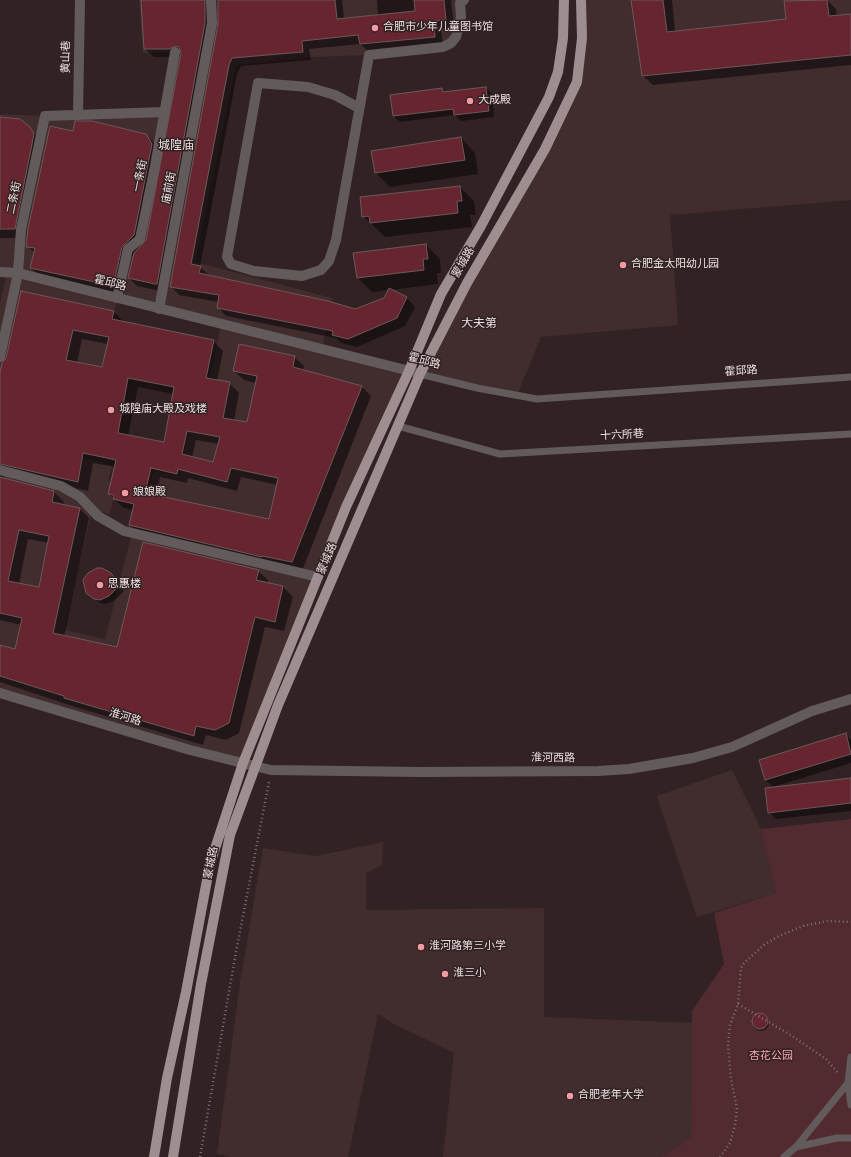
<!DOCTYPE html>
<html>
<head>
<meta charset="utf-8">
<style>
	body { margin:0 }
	canvas { display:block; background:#322224 }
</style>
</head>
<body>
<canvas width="851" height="1157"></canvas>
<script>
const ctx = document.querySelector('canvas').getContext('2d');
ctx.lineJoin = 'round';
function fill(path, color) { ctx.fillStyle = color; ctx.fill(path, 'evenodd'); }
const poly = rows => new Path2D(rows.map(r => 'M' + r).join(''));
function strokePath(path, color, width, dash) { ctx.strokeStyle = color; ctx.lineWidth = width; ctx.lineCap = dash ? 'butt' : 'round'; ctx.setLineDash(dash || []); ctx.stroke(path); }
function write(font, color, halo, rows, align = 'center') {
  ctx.font = font + ' Overpass,"Noto Sans SC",sans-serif'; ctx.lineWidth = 3; ctx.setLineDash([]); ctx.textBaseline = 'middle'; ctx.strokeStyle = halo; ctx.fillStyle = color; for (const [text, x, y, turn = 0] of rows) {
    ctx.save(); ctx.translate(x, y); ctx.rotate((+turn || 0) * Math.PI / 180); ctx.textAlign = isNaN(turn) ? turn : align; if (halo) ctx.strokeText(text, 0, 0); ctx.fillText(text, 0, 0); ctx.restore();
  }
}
fill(poly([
	[139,0,464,0,451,43,369,55,312,57,236,65,195,262,332,298,322,350,409,371,243,763,0,693,0,304,7,273,0,272,0,114,45,116,165,112,175,52,143,53],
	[117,299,221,325,210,377,201,375,179,476,153,471,149,490,137,488,127,532,132,533,105,639,64,630,92,510,110,514,116,483,108,481,112,465,83,458],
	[581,0,851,0,851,200,670,215,678,325,541,337,517,395,420,374,577,82],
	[732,770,761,829,776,893,697,917,657,796],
	[383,842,382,865,366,873,366,910,544,908,544,1017,692,1023,691,1138,660,1157,443,1157,454,1053,394,1024,378,1014,348,1157,231,1157,217,1154,240,983,263,848,316,856]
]), '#412c2e');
fill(poly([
	[851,819,851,1157,660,1157,691,1138,692,1011,724,964,714,913,776,893,761,829]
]), '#522b30');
fill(poly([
	[142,0,206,0,212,41,165,292,137,286,129,278,135,254,131,257,123,295,41,277,31,268,35,253,27,246,74,132,146,135,156,145,161,154,144,244,147,241,181,55,178,57,154,57,145,49],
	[217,0,342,0,344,19,378,15,377,0,451,0,454,28,441,29,443,45,369,52,360,44,309,49,311,60,241,66,237,74,200,267,209,275,355,310,384,298,388,290,372,292,358,278,426,245,440,259,441,273,437,273,438,284,391,290,407,298,415,307,405,326,357,347,341,343,336,338,226,316,218,307,219,302,179,295,171,286,219,24],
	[632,0,672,0,675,32,787,20,785,2,827,0,836,9,837,16,851,15,851,65,653,85,643,76],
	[486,88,492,94,494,117,461,121,455,115,400,122,394,116,442,89,445,93],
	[0,118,19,120,39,137,24,238,0,238],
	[461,138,475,153,478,174,390,187,376,173],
	[460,187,474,201,476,215,470,215,472,227,385,237,363,216],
	[114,312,124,322,213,341,223,351,217,381,229,383,239,393,234,421,248,423,256,383,244,380,234,371,294,357,304,366,303,371,361,386,371,396,302,571,140,535,130,525,133,510,124,508,109,494,115,467,93,463,88,491,12,473,8,473,3,478,54,492,64,502,63,505,80,509,89,518,64,637,118,648,258,571,268,580,267,584,283,587,293,597,284,631,265,627,239,733,226,740,206,735,203,745,75,707,0,682,0,646,16,651,22,625,0,620,0,377,7,359],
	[82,339,108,344,103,368,77,363],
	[138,387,174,394,164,443,128,436],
	[196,440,219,444,214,463,192,458],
	[160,477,187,483,188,478,237,491,241,477,278,485,270,520,156,496],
	[28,539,49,543,39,589,19,584],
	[111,574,124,591,114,601,105,604,100,603,92,597],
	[846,735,851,740,851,763,773,787,766,780,760,761],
	[851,780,851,811,776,819,769,812],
	'753 1023a8 8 0 1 1 16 0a8 8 0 1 1-16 0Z'
]), '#0007');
const building = poly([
	[141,0,205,0,205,23,157,284,155,284,128,278,134,253,146,240,181,53,179,47,176,46,169,49,144,49,141,0],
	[218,0,335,0,337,19,415,11,414,0,444,0,446,20,434,21,435,37,360,44,358,35,302,41,303,52,232,58,229,65,191,264,201,266,199,273,328,301,355,309,384,298,389,288,407,297,397,318,348,339,332,335,333,331,217,308,219,295,170,287,218,24,218,0],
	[631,0,663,0,667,32,786,19,784,1,827,0,829,16,851,14,851,55,642,76,631,0],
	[486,87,489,111,454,115,453,109,393,116,390,95,442,88,443,92,486,87],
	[0,117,20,119,30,127,34,134,15,229,0,229,0,117],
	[75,121,92,121,146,134,152,144,134,235,122,247,113,286,30,268,35,248,26,247,28,229,50,126,73,131,75,121],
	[461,137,465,160,375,173,371,151,461,137],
	[460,186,462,201,457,201,458,213,370,223,369,216,362,217,360,197,460,186],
	[426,244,428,259,423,259,424,270,357,278,353,253,426,244],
	[21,291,114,311,112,319,214,340,206,378,230,382,223,418,247,422,257,376,233,371,239,344,295,356,293,367,362,386,292,562,262,556,262,557,129,525,134,504,113,499,114,495,108,494,116,460,83,453,78,482,0,464,0,373,2,363,6,358,21,291],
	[73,330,109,337,102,367,66,360,73,330],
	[128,378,174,387,164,442,118,433,128,378],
	[187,431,220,437,213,462,182,454,187,431],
	[151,468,177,474,178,469,227,482,231,468,278,478,269,519,145,493,151,468],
	[0,477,54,491,52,502,80,508,53,633,117,647,143,542,259,570,256,580,283,586,275,622,255,617,229,723,215,730,196,726,194,736,64,698,64,696,0,676,0,645,15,649,22,618,0,613,0,477],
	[19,530,49,536,39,587,8,581,19,530],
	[97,568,102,568,111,573,120,585,109,596,100,600,94,599,86,593,83,580,88,573,97,568],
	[846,733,851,754,765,780,759,760,846,733],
	[851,778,851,803,768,813,765,788,851,778],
	'752 1021a8 8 0 1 1 16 0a8 8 0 1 1-16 0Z'
]);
fill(building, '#672530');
strokePath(building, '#6b595a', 1);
strokePath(poly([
	[738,1004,789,1034,826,1059,839,1074],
	[200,1157,236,952,269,782],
	[720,1157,730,1143,735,1125,737,1108,731,1080,728,1045,730,1025,738,1004,741,968,744,963,765,944,779,936,803,926,827,921,851,922]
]), '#7f7172', 2.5, [1, 3]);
strokePath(poly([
	[420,374,477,388,537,399,851,377],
	[398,426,500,454,851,434],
	[848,1083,851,1105],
	[796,1147,837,1138,851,1138],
	[784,1157,796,1147,848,1083,851,1057]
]), '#635b5b', 7);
strokePath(poly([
	[78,115,80,0],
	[117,298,127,253,128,249,140,239,155,166,175,52],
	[159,309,212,23,211,0],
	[0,357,18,273,21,229,45,116,165,112],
	[0,470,61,486,80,497,98,516,124,531,318,577]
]), '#635b5b', 10);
strokePath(poly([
	[359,108,335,95,308,87,258,83,227,257,231,264,254,271,302,276,321,270,329,261,336,240,369,55,443,47,451,43,456,37,461,17,460,3,464,0]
]), '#635b5b', 10);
strokePath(poly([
	[0,272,18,273,418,373],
	[0,693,190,750,271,770,420,772,598,771,629,769,693,758,732,747,812,711,851,699]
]), '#635b5b', 10);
strokePath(poly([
	[154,1157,167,1078,186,992,210,864,243,763,346,507,409,371,441,294,481,226,549,97,558,72,563,38,564,0],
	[173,1157,201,984,230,835,278,705,420,374,467,283,545,149,577,82,582,38,581,0]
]), '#9e8e8f', 10);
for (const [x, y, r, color] of [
	[375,28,4,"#f49aa4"],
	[470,101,4,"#f49aa4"],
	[623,265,4,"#f49aa4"],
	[111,410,4,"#f49aa4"],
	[125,493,4,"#f49aa4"],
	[100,585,4,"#f49aa4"],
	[421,947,4,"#f49aa4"],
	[445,974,4,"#f49aa4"],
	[570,1096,4,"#f49aa4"]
]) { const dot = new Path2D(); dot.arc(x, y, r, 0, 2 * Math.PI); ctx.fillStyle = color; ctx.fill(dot); strokePath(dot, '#322224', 1.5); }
write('11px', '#eadfdf', '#322224', [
	["合肥市少年儿童图书馆",383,28],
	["大成殿",478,101],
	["合肥金太阳幼儿园",631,265],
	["城隍庙大殿及戏楼",119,410],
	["娘娘殿",133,493],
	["思惠楼",108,585],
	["淮河路第三小学",429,947],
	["淮三小",453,974],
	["合肥老年大学",578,1096]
], 'left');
write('11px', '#eadfdf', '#322224', [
	["黄山巷",67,57,-89],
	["一条街",141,176,-78],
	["庙前街",170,188,-79],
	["二条街",15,198,-78],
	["蒙城路",464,263,-60],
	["霍邱路",110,284,14],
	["霍邱路",424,362,15],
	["霍邱路",741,372,-4],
	["十六所巷",622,436,-3],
	["蒙城路",328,559,-67],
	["淮河路",125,718,17],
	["淮河西路",553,759,1],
	["蒙城路",212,863,-79]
]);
write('11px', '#f9a5ad', '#322224', [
	["杏花公园",771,1057]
]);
write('12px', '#eadfdf', '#322224', [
	["城隍庙",176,147],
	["大夫第",479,325]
]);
</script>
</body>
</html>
